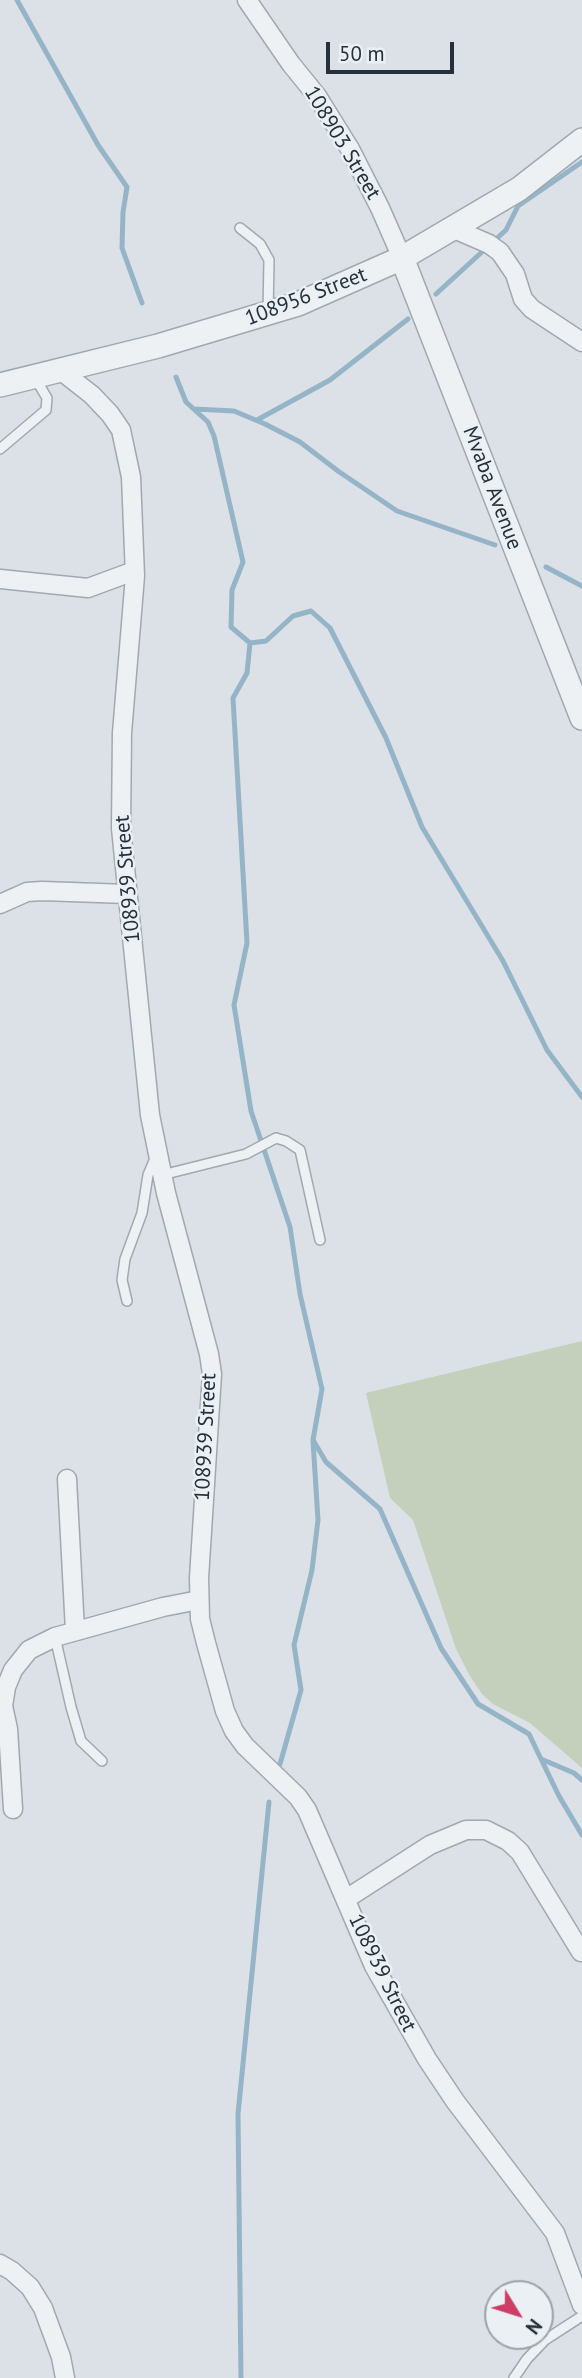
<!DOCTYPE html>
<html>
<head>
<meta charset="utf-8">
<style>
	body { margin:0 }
	#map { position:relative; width:582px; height:2378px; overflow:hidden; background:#dbe1e6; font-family:"PT Sans",sans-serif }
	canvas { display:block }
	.north { position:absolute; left:484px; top:2280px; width:70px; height:70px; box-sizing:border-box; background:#eaf0f4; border:2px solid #9ba3aa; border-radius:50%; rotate:128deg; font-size:19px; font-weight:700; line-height:28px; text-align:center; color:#25303c }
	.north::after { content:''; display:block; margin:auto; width:24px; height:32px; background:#ce3d66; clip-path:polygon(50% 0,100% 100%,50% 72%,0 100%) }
	.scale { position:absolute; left:326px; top:42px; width:128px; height:32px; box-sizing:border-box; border:4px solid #25303c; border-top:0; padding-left:9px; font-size:21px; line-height:24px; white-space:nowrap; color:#25303c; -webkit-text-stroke:5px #eaf0f4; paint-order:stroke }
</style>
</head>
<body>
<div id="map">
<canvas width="582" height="2378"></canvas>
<div class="north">N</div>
<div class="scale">50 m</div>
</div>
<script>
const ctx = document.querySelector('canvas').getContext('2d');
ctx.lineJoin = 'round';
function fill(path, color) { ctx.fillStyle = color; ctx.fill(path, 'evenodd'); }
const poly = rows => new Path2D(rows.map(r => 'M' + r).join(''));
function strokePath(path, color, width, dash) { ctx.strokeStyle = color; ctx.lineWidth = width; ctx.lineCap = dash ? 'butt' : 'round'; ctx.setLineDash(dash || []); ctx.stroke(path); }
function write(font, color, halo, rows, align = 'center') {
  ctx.font = font + ' "PT Sans",sans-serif'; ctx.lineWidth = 5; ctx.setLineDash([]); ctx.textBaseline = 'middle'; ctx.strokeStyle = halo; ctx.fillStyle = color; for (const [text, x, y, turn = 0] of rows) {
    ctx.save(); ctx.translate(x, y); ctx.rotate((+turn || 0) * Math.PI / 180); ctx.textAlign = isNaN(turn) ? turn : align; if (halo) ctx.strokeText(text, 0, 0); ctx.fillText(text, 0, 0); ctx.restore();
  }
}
fill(poly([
	[582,1341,582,1768,530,1723,493,1704,482,1694,470,1676,456,1649,413,1520,390,1498,366,1393]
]), '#c4d0bc');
strokePath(poly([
	[17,0,98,145,127,187,123,212,122,248,142,303],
	[436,294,506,230,518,206,582,162],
	[176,377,186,402,208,422,214,436,243,562,232,590,231,627,250,643,266,641,293,616,311,611,330,628,386,738,422,827,503,961,547,1050,582,1097],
	[194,409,234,411,265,424,300,442,338,471,397,511,495,545],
	[257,420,330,380,408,319],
	[546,567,582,586],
	[250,643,247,673,233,698,247,943,234,1005,251,1111,290,1227,300,1294,322,1389,313,1440,326,1462,380,1509,441,1648,478,1704,529,1734,541,1759,574,1773,582,1780],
	[542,1761,559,1796,582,1835],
	[280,1764,301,1690,294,1645,312,1570,318,1520,313,1441],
	[241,2378,238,2114,269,1802]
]), '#95b4c7', 5);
const service = poly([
	[240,228,260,244,269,260,268,312],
	[0,449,46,410,47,398,35,378],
	[162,1175,246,1154,276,1138,286,1141,300,1150,320,1240],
	[127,1301,122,1280,125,1259,142,1213,148,1175,156,1156],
	[55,1637,71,1707,81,1741,102,1761],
	[514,2378,527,2359,545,2340,582,2316]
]);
const minor = poly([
	[247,0,291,64,317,96,350,149,380,208,402,258],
	[452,228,489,244,500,252,515,274,523,299,532,309,582,342],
	[60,370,92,395,110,414,121,430,131,477,135,576,122,733,121,828,150,1115,166,1193,209,1354,212,1374,199,1578,200,1619,206,1643,225,1711,234,1731,245,1746,298,1797,307,1810,374,1966,427,2059,455,2101,555,2233,582,2305],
	[0,579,88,588,134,571],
	[0,904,27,892,42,891,127,894],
	[67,1479,75,1631],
	[13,1809,8,1729,3,1706,6,1687,13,1670,29,1650,55,1637,163,1607,199,1600],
	[346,1899,430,1845,466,1830,486,1830,508,1841,520,1852,581,1952],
	[0,2264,12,2271,30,2287,43,2308,61,2357,65,2378]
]);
const tertiary = poly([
	[402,258,582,718],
	[0,385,158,346,298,304,402,258,519,189,582,140]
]);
strokePath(service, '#a1a8b0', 12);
strokePath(minor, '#a1a8b0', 21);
strokePath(tertiary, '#a1a8b0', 26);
strokePath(service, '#eef1f4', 9);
strokePath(minor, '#eef1f4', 18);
strokePath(tertiary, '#eef1f4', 23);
write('21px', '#25303c', '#eaf0f4', [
	["108903 Street",342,143,59],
	["108956 Street",306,297,-21],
	["Mvaba Avenue",492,488,69],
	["108939 Street",128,879,-95],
	["108939 Street",206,1437,-87],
	["108939 Street",382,1973,64]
]);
</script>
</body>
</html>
